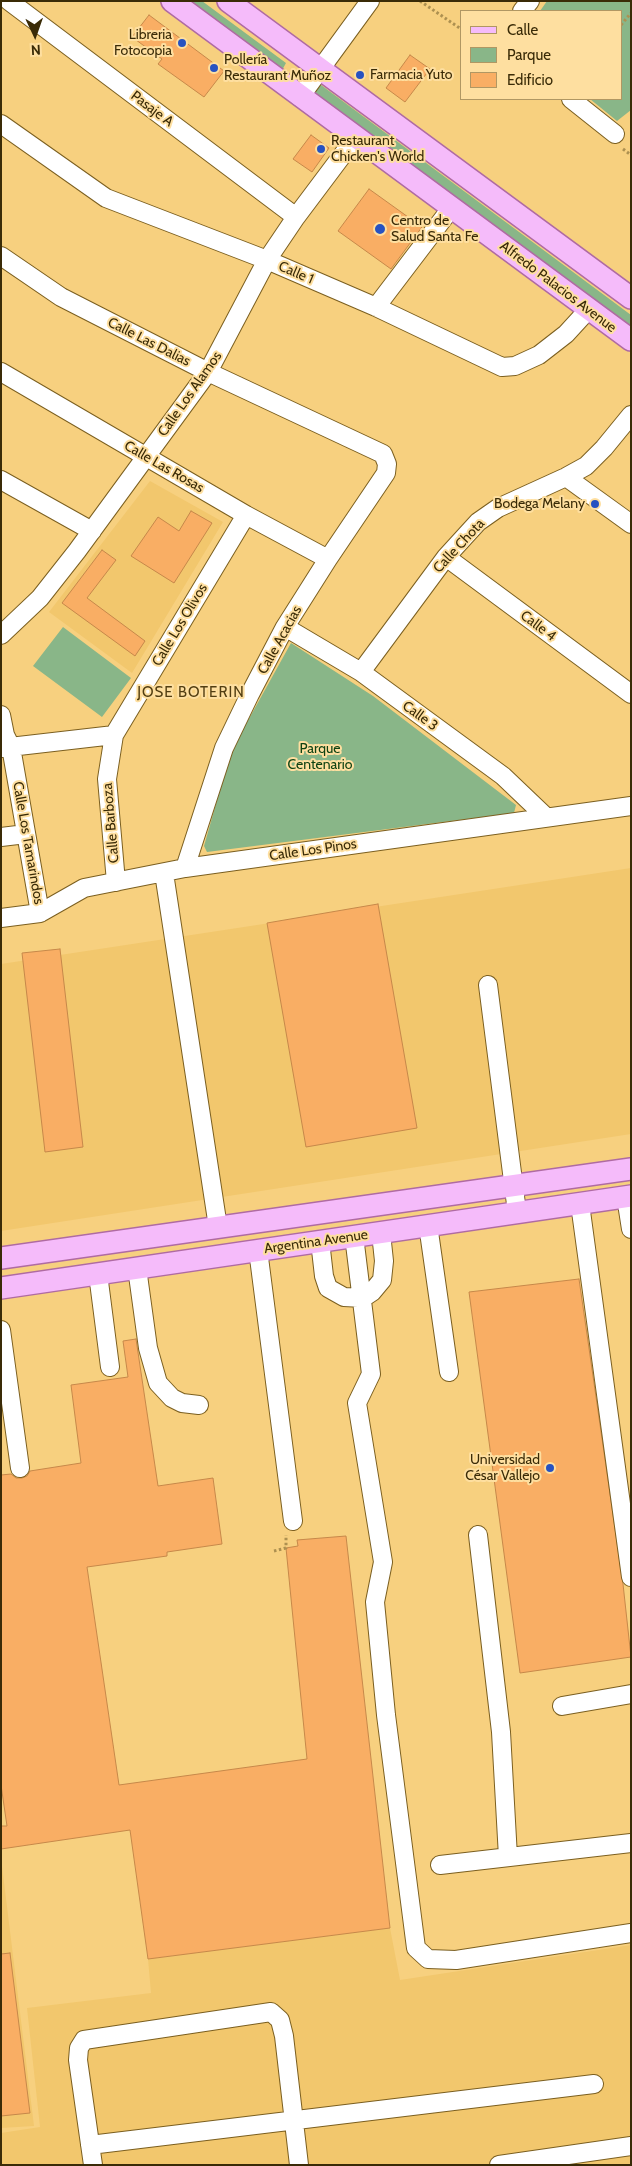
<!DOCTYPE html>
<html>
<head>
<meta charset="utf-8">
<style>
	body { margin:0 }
	#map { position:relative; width:632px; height:2166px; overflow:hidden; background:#f7d07f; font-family:Cabin,sans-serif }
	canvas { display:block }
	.frame { position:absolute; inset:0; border:2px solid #3a2b07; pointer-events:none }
	.legend { position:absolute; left:460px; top:10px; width:162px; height:90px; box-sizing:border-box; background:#fedfa0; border:1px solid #b09763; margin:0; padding:6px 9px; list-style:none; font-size:15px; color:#3a2b07 }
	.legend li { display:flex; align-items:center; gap:10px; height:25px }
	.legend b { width:25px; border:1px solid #b09763 }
	.north { position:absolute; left:10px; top:10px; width:50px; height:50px; -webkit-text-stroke:4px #fedfa0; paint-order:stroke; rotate:177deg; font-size:14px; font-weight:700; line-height:20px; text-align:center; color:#3a2b07 }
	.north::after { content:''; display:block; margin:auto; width:18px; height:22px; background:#3a2b07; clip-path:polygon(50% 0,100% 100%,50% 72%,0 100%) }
</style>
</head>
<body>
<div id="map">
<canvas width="632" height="2166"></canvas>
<div class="frame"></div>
<ul class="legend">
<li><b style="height:6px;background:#f5bbfa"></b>Calle</li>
<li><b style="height:14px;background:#89b688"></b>Parque</li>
<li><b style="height:14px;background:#f9ae64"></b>Edificio</li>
</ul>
<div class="north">N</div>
</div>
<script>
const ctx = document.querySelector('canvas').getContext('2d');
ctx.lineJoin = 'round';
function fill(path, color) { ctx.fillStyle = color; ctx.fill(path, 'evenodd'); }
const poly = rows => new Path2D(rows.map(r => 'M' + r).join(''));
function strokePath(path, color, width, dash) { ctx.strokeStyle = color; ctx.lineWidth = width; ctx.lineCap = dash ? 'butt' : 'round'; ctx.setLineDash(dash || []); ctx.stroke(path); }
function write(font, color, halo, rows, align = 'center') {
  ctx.font = font + ' Cabin,sans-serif'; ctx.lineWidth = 4; ctx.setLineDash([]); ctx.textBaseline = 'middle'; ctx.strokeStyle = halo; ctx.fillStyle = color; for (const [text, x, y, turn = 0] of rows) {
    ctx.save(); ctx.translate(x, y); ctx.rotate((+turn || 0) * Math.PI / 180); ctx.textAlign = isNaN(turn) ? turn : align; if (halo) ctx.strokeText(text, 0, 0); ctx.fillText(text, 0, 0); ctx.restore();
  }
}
fill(poly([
	[150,481,223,522,132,673,49,612],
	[631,868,631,1134,1,1231,1,964],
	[1,1858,34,2126,1,2128],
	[390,1928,400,1980,631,1945,631,2165,1,2165,1,2133,40,2127,27,2008,151,1993,148,1959]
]), '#f2c76d');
fill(poly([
	[178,1,202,1,286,63,280,74],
	[547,1,631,1,631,110,617,121,590,99,621,99,621,11,540,11],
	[321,85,631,315,631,333,311,96],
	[63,627,131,678,102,717,33,666],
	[291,643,373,696,516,805,514,813,207,852,204,846,231,751]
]), '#89b688');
const building = poly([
	[149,15,224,71,204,97,158,64,162,59,132,37,149,15],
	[410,55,430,69,405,102,386,88,410,55],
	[311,135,329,148,312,172,293,159,311,135],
	[369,189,422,227,391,269,338,231,369,189],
	[191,511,212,523,174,583,131,556,158,517,179,531,191,511],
	[102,550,116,560,87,598,145,641,135,656,62,603,102,550],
	[378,904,417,1128,306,1147,267,923,378,904],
	[60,949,83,1147,45,1152,22,953,60,949],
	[579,1279,623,1584,631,1657,520,1673,469,1292,579,1279],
	[136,1339,158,1486,213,1478,222,1544,167,1552,167,1556,87,1567,119,1785,307,1759,286,1548,298,1546,297,1540,346,1536,390,1928,148,1959,130,1830,1,1849,1,1826,7,1826,1,1785,1,1475,11,1474,16,1478,22,1478,27,1476,30,1471,81,1463,71,1385,128,1377,123,1341,136,1339],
	[10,1953,30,2113,1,2116,1,1954,10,1953]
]);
fill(building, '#f9ae64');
strokePath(building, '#c6884a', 1);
const minor = poly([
	[9,1,296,217],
	[522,11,530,1],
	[300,97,370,1],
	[571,99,615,134],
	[1,124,106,198,267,260,376,307,502,367,515,366,539,355,566,334,588,310],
	[1,256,61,297,208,372,383,454,387,464,386,473,328,559,285,627,250,694,224,748,185,868],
	[376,307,452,207],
	[1,372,246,515,328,559],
	[566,477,631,524],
	[1,480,92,531],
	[446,557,631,694],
	[285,627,361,672,503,776,546,817],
	[1,635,40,598,77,551,208,372,267,260,296,217,356,137],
	[361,672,446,557,478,522,498,508,566,477,586,466,604,448,631,415],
	[1,715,5,735,11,747,40,913],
	[1,748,114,735],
	[1,837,26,834],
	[164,873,218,1227],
	[116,882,107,779,114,735,246,515],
	[1,918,40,913,84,888,185,868,631,806],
	[488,985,517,1212],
	[626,1197,631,1229],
	[580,1204,631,1577],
	[428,1225,449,1372],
	[354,1236,371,1374,357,1403,383,1562,375,1602,386,1715,416,1948,428,1959,456,1960,631,1933],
	[320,1241,324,1276,328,1288,344,1297,363,1298,372,1292,382,1280,384,1261,381,1233],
	[258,1250,293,1521],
	[137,1268,148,1348,158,1383,172,1398,182,1403,199,1405],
	[98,1274,110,1367],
	[1,1330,20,1468],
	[478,1535,501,1732,508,1857],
	[562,1706,631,1694],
	[440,1865,631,1843],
	[90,2145,594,2084],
	[93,2165,78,2060,79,2048,84,2040,271,2012,280,2020,284,2036,299,2165],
	[499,2165,631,2146]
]);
const major = poly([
	[172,1,631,340],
	[228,1,631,298],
	[1,1258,631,1169],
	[1,1288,631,1196]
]);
strokePath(minor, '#7b5f20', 20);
strokePath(major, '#af6ba2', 24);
strokePath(poly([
	[420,1,461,29],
	[621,25,631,13],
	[623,149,631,155],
	[274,1551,286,1548,286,1535]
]), '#ad9050', 3, [2.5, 2.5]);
strokePath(minor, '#fff', 18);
strokePath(major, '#f5bbfa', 21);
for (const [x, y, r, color] of [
	[182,43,5,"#2752c1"],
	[214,68,5,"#2752c1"],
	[360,75,5,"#2752c1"],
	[321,149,5,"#2752c1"],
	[380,229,6,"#2752c1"],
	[595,504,5,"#2752c1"],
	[550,1468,5,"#2752c1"]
]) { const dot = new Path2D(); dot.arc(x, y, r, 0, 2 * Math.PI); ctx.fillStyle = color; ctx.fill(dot); strokePath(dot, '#fedfa0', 2); }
write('14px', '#3a2b07', '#fedfa0', [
	["Libreria",172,35,"right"],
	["Fotocopia",172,51,"right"],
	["Pollería",224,60],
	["Restaurant Muñoz",224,76],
	["Farmacia Yuto",370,75],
	["Restaurant",331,141],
	["Chicken's World",331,157],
	["Centro de",391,221],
	["Salud Santa Fe",391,237],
	["Bodega Melany",585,504,"right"],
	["Universidad",540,1460,"right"],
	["César Vallejo",540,1476,"right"]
], 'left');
write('14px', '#3a2b07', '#fedfa0', [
	["Pasaje A",152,109,37],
	["Calle 1",296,273,23],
	["Alfredo Palacios Avenue",558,287,37],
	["Calle Las Dalias",149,342,27],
	["Calle Los Alamos",190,394,-55],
	["Calle Las Rosas",164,467,30],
	["Calle Chota",459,546,-47],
	["Calle Los Olivos",180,625,-59],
	["Calle 4",538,626,37],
	["Calle Acacias",280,640,-61],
	["Calle 3",420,716,36],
	["Calle Barboza",111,823,-95],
	["Calle Los Tamarindos",28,843,80],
	["Calle Los Pinos",313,850,-8],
	["Argentina Avenue",316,1242,-8]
]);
write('14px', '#0f4313', '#fedfa0', [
	["Parque",320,749],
	["Centenario",320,765]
]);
ctx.letterSpacing = '1px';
write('15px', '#523e12', '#fedfa0', [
	["JOSE BOTERIN",191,693]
]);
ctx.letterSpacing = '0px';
</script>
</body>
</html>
